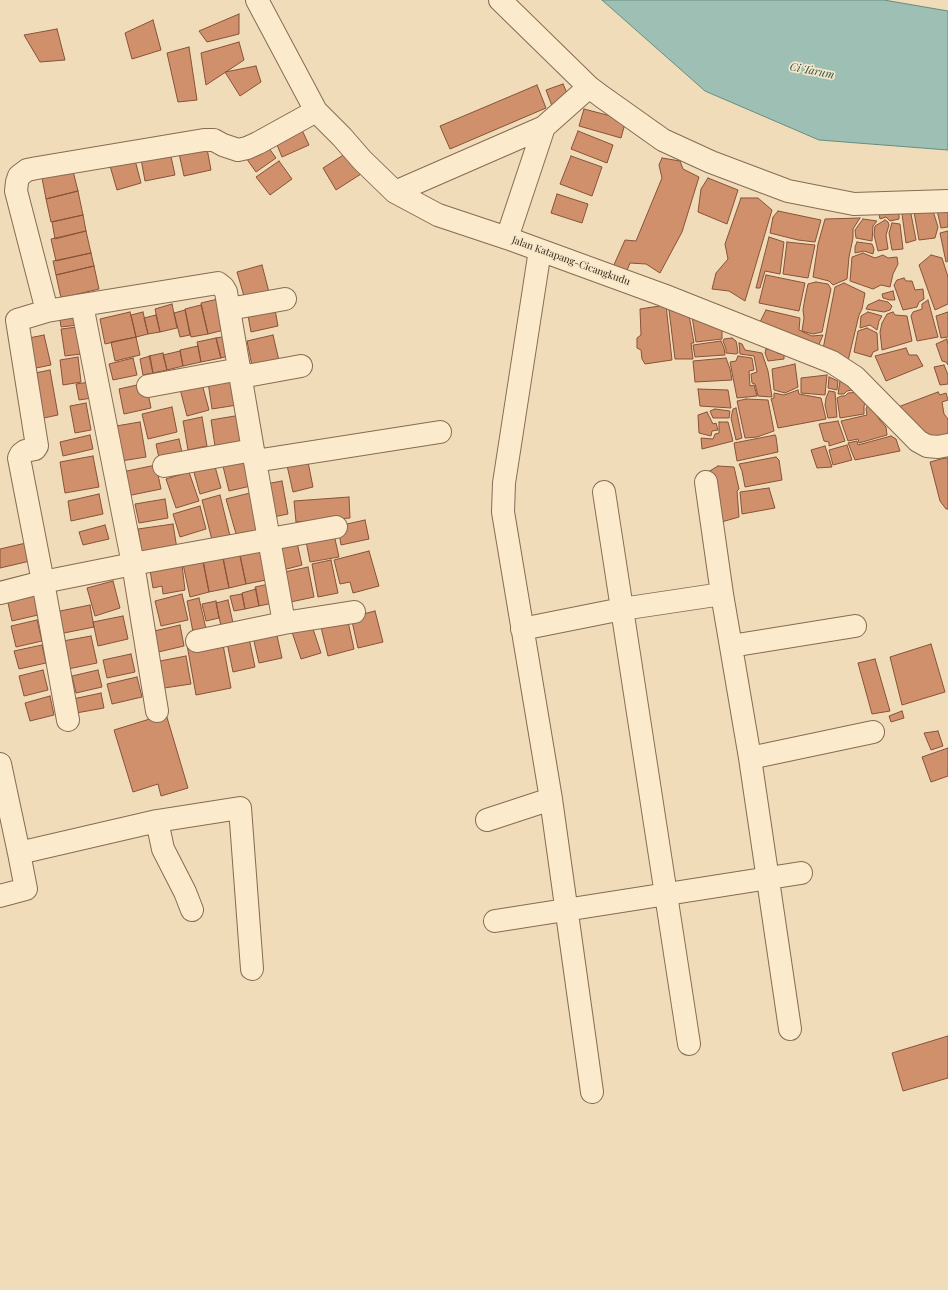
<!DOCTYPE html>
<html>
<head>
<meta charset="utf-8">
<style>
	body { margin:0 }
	canvas { display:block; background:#f0dcb9 }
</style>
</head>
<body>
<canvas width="948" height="1290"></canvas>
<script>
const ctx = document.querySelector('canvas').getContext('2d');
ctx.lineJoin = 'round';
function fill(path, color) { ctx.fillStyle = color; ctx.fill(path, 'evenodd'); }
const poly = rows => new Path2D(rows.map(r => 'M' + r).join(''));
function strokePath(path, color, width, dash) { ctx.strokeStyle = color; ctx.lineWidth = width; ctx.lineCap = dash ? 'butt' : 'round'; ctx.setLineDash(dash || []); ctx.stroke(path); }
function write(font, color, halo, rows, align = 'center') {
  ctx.font = font + ' "Playfair Display",serif'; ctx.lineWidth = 3.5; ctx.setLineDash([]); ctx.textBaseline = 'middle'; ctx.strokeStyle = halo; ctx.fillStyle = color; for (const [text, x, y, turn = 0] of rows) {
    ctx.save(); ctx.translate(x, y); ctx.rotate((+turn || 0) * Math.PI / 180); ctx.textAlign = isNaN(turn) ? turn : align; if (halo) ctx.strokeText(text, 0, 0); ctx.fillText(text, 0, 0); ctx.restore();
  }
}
const water = poly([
	[602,0,884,0,948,11,948,150,819,140,705,91,602,0]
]);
fill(water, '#9ec0b4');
strokePath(water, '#668d81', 1);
const building = poly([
	[239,14,239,34,207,42,199,31,239,14],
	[153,20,161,50,132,59,125,33,153,20],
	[57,29,65,60,40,62,24,35,57,29],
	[239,42,244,60,206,85,201,53,239,42],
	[189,47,197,100,178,102,167,53,189,47],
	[256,66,261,82,240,96,225,72,256,66],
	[563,84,570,100,552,106,546,90,563,84],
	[537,85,546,108,450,149,440,126,537,85],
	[584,109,626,120,621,138,579,126,584,109],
	[301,128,309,145,282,157,275,140,301,128],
	[578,131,613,145,607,163,571,149,578,131],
	[206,143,211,170,184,176,178,149,206,143],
	[266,144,276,158,256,172,246,158,266,144],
	[170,152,175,175,145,181,141,159,170,152],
	[348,152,361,174,336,190,323,168,348,152],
	[571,156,602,167,592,196,560,184,571,156],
	[662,158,680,161,683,169,699,177,682,232,660,273,646,264,630,263,626,273,613,267,625,240,636,241,662,178,659,165,662,158],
	[135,160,141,183,117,190,110,166,135,160],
	[279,161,292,179,270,195,256,177,279,161],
	[73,171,78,191,46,199,42,178,73,171],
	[708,178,738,190,727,224,698,212,701,189,708,178],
	[78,191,83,215,51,222,46,199,78,191],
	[557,194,588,204,582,223,551,213,557,194],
	[741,198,758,198,772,210,745,301,729,291,712,289,716,273,728,259,725,244,741,198],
	[948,209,948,227,941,228,937,210,948,209],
	[899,210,899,219,890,221,886,217,880,219,879,214,899,210],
	[778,211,821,220,815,242,798,240,770,233,773,217,778,211],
	[933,211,938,227,935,238,919,240,914,212,933,211],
	[907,212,911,214,916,240,906,243,902,214,907,212],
	[83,215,86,231,55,239,52,222,83,215],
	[860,218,853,229,853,238,849,257,847,279,833,285,829,281,813,277,818,244,825,219,860,218],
	[863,219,877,221,873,226,872,241,856,238,855,230,863,219],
	[885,220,888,222,889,225,886,235,888,249,878,251,874,235,875,226,885,220],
	[892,223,900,224,903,249,892,250,889,233,892,223],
	[86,231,91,253,56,261,51,239,86,231],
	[948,231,948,261,946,262,940,233,948,231],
	[769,237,784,242,780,274,765,271,760,288,756,288,769,237],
	[787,242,815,245,808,278,783,274,787,242],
	[857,242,872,244,874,249,873,254,864,251,855,253,855,247,857,242],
	[91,253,94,266,56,275,53,261,91,253],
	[863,253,875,258,883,255,888,258,897,257,898,264,893,274,890,287,881,285,873,289,850,281,852,257,863,253],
	[931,255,942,258,948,277,948,304,935,310,919,265,931,255],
	[262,265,270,296,246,303,237,272,262,265],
	[94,266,99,289,61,298,56,275,94,266],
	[766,275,805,283,799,311,759,303,766,275],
	[904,278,906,281,912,281,915,290,923,289,924,299,919,302,917,307,903,310,894,285,897,280,904,278],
	[816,282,828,284,831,289,822,332,813,334,802,331,804,318,803,310,805,298,808,284,816,282],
	[844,283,865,293,862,309,859,315,848,361,823,349,835,287,844,283],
	[893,291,895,300,890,300,883,298,882,294,893,291],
	[218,299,224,330,208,334,201,303,218,299],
	[879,300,888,302,892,306,890,310,884,312,866,309,868,305,879,300],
	[928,300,938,337,917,341,911,316,913,312,922,309,922,304,928,300],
	[172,304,177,328,160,332,155,309,172,304],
	[274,304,278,326,251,332,247,310,274,304],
	[201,305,208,334,191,337,185,309,201,305],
	[666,305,672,360,645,364,642,359,641,350,637,348,637,338,641,335,640,309,666,305],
	[76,310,78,325,61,327,59,312,76,310],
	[185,310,190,335,180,337,174,313,185,310],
	[669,310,689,315,694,343,691,343,693,359,675,359,669,310],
	[766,310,800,318,799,330,812,336,823,335,817,349,760,322,766,310],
	[130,312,136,337,105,344,100,319,130,312],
	[143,312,148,334,136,337,131,315,143,312],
	[868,312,882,316,879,321,877,330,870,325,860,328,861,316,868,312],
	[893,312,895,315,907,316,912,341,882,350,880,332,882,323,887,314,893,312],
	[948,312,948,337,941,338,936,316,948,312],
	[156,315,160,332,148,334,144,318,156,315],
	[692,316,722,328,722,339,696,342,692,316],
	[77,327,81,354,65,356,61,329,77,327],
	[867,328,877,333,878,350,873,352,871,357,854,352,858,331,867,328],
	[44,335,51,365,31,369,24,339,44,335],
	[273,335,280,365,253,371,247,341,273,335],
	[227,336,232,355,221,358,216,338,227,336],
	[136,337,140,355,115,361,111,342,136,337],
	[216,338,221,358,201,362,197,342,216,338],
	[732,338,736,341,737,346,738,353,736,354,726,353,726,349,723,341,724,339,732,338],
	[947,339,948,345,948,365,946,362,942,361,936,344,947,339],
	[721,341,724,348,725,355,695,357,693,345,721,341],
	[739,343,742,344,745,350,762,353,768,371,772,397,758,396,755,384,752,383,751,374,757,372,754,356,740,354,739,343],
	[198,346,201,362,183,366,180,350,198,346],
	[906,348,909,355,917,355,923,366,886,381,875,356,906,348],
	[766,349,775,350,777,353,784,355,784,359,768,361,765,353,766,349],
	[180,351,183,366,167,370,163,355,180,351],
	[163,353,167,370,153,373,149,356,163,353],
	[150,356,153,373,143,375,140,359,150,356],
	[738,356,752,358,754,370,749,371,750,386,754,385,757,396,737,398,730,362,736,361,738,356],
	[78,357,81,382,63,385,60,360,78,357],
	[133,358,137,375,113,380,109,364,133,358],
	[726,358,730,369,732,380,695,382,693,361,726,358],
	[795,364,798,387,785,393,774,390,772,369,795,364],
	[944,365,948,375,948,384,940,385,934,367,944,365],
	[50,370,58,415,39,419,30,374,50,370],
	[827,375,825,395,801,393,801,378,827,375],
	[829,377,838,381,837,390,828,388,829,377],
	[233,378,237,405,212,409,208,382,233,378],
	[840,381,851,386,852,390,847,391,844,394,838,394,840,381],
	[90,382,92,398,79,400,76,384,90,382],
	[146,383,151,408,124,414,119,389,146,383],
	[202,384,209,410,187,416,180,389,202,384],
	[698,389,728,390,731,408,700,406,698,389],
	[798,390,799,394,821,398,826,419,778,428,772,402,771,399,774,398,774,393,784,395,798,390],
	[829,391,835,392,837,417,828,418,825,405,826,398,829,391],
	[861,392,867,400,864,406,864,414,840,418,837,398,841,396,845,396,848,393,861,392],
	[938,392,940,395,946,393,948,400,942,402,944,414,948,419,948,437,927,440,898,407,938,392],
	[746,399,768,400,774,431,757,437,745,438,737,401,746,399],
	[86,403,91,430,75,433,70,406,86,403],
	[868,404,876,413,879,419,886,427,887,435,859,443,858,439,848,441,841,421,867,415,866,409,868,404],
	[172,407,177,432,148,439,142,414,172,407],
	[736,408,742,438,736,440,731,418,733,409,736,408],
	[715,409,730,411,729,418,713,418,710,411,715,409],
	[707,412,713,424,716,423,718,430,712,431,711,436,699,433,698,415,707,412],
	[241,415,245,441,215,446,211,420,241,415],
	[202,417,207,446,188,450,183,421,202,417],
	[838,421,845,441,829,446,829,442,824,441,819,424,838,421],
	[140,422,146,457,121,461,116,426,140,422],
	[719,422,728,422,733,441,702,449,701,438,713,439,715,434,719,433,719,422],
	[90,435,93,449,63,456,60,442,90,435],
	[775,435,776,437,778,452,737,461,734,443,775,435],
	[891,436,896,439,900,451,855,460,848,443,857,441,858,445,891,436],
	[179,439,183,457,160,463,156,444,179,439],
	[847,445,852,460,833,465,829,450,847,445],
	[825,446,832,467,817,468,811,450,825,446],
	[247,455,255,485,229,491,222,462,247,455],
	[93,456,99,487,65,493,60,462,93,456],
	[307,457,313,487,293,492,286,461,307,457],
	[776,457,779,460,782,480,745,487,742,471,739,464,776,457],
	[945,458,948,458,948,509,946,509,940,501,930,462,945,458],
	[214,463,221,488,200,494,193,469,214,463],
	[156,465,161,489,127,496,122,472,156,465],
	[718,466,734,467,739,489,737,491,739,517,718,523,708,472,718,466],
	[189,472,199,501,176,508,166,479,189,472],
	[282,481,288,514,273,517,266,484,282,481],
	[769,488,775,508,742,514,740,492,769,488],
	[254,492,264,529,237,537,226,499,254,492],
	[99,494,103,514,71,521,68,501,99,494],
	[220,495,230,536,212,540,202,500,220,495],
	[349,497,350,518,296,522,294,501,349,497],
	[165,499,168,518,139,523,135,504,165,499],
	[200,506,206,529,180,537,173,514,200,506],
	[365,520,369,539,341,545,338,526,365,520],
	[173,524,177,549,142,554,138,529,173,524],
	[105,525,109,539,83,545,79,532,105,525],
	[333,530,339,557,310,562,305,536,333,530],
	[296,538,302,565,283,570,277,542,296,538],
	[26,543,30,561,0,568,0,549,26,543],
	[260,551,266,580,246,584,240,556,260,551],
	[369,551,379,586,353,593,350,582,340,584,334,560,369,551],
	[240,555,246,584,229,588,223,559,240,555],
	[223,557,229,588,209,592,203,562,223,557],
	[203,560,209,592,190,597,183,564,203,560],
	[331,560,338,593,318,597,312,564,331,560],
	[182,565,185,590,163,594,162,586,153,588,150,570,182,565],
	[308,567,314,597,286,603,280,573,308,567],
	[113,581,120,608,95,616,87,588,113,581],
	[269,584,273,603,259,606,255,587,269,584],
	[33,589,38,615,12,621,6,594,33,589],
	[256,589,259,606,245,609,242,593,256,589],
	[182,594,188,620,161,626,155,601,182,594],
	[242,594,245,609,234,611,230,596,242,594],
	[199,598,206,629,193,632,187,601,199,598],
	[228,600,233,623,221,626,216,603,228,600],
	[216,601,219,618,206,621,202,604,216,601],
	[90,605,94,627,59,634,55,612,90,605],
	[375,611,383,642,358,648,351,617,375,611],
	[123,616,128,639,98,646,93,622,123,616],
	[347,617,354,649,328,656,320,623,347,617],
	[37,620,42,641,16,647,11,626,37,620],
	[311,623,321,653,301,659,291,629,311,623],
	[180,625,184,646,154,653,150,632,180,625],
	[276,631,282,658,259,663,253,637,276,631],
	[91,636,97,663,68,669,63,641,91,636],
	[249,638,255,667,233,672,227,643,249,638],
	[222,639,231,688,196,695,187,645,222,639],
	[931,644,945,692,902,705,890,657,931,644],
	[42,645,46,663,19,669,14,651,42,645],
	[131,654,135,672,107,678,103,660,131,654],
	[186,656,191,684,164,688,160,661,186,656],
	[875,659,890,711,872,714,858,663,875,659],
	[43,670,48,690,24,696,19,676,43,670],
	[98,670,102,687,76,693,72,676,98,670],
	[137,677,142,697,112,704,107,684,137,677],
	[101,693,104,708,76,713,73,699,101,693],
	[50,696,54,715,30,721,25,703,50,696],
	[902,711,904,718,891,722,889,716,902,711],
	[166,714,188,788,161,796,158,784,133,792,114,730,166,714],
	[938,731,943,746,931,750,924,733,938,731],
	[948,748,948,776,931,782,922,757,948,748],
	[948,1036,948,1078,903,1091,892,1053,948,1036]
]);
fill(building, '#d1906c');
strokePath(building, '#875238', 1);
const minor = poly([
	[257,0,316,111,342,137,362,160,395,192,438,215,507,238,663,295,832,362,855,377,918,441,927,446,938,447,948,445],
	[500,0,589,87,601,96,663,140,711,162,788,191,854,204,948,201],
	[395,192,544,127,589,87],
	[507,238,544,127],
	[540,250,504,483,503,512,551,799,592,1092],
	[82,305,218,283,223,287,226,292,253,450],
	[229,309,285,299],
	[47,311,16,191,17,182,19,176,27,170,37,168,204,140,214,140,223,145,238,150,247,148,258,143,316,111],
	[241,377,301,366],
	[148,386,240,369],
	[255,461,440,432],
	[164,466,253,450,284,623],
	[604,492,689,1044],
	[0,593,43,582,68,720],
	[722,594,750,758,790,1029],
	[522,629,622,609,722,594,706,482],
	[197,641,284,623,354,612],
	[731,646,855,626],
	[157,711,133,564,82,305,47,311,17,320,37,446,35,449,25,451,21,454,19,458,43,582,133,564,336,527],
	[750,758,873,732],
	[0,764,19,853,157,821,240,808,252,969],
	[487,820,551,799],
	[157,821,163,849,185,892,192,910],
	[0,896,26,889,19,853],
	[495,921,801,873]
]);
strokePath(minor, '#876b53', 24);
strokePath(minor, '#fbeacc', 22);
write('10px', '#352519', '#f7e7c9', [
	["Jalan Katapang-Cicangkudu",571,261,20]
]);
write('italic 11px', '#275650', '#f7e7c9', [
	["Ci Tarum",812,71,11]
]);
</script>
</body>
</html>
